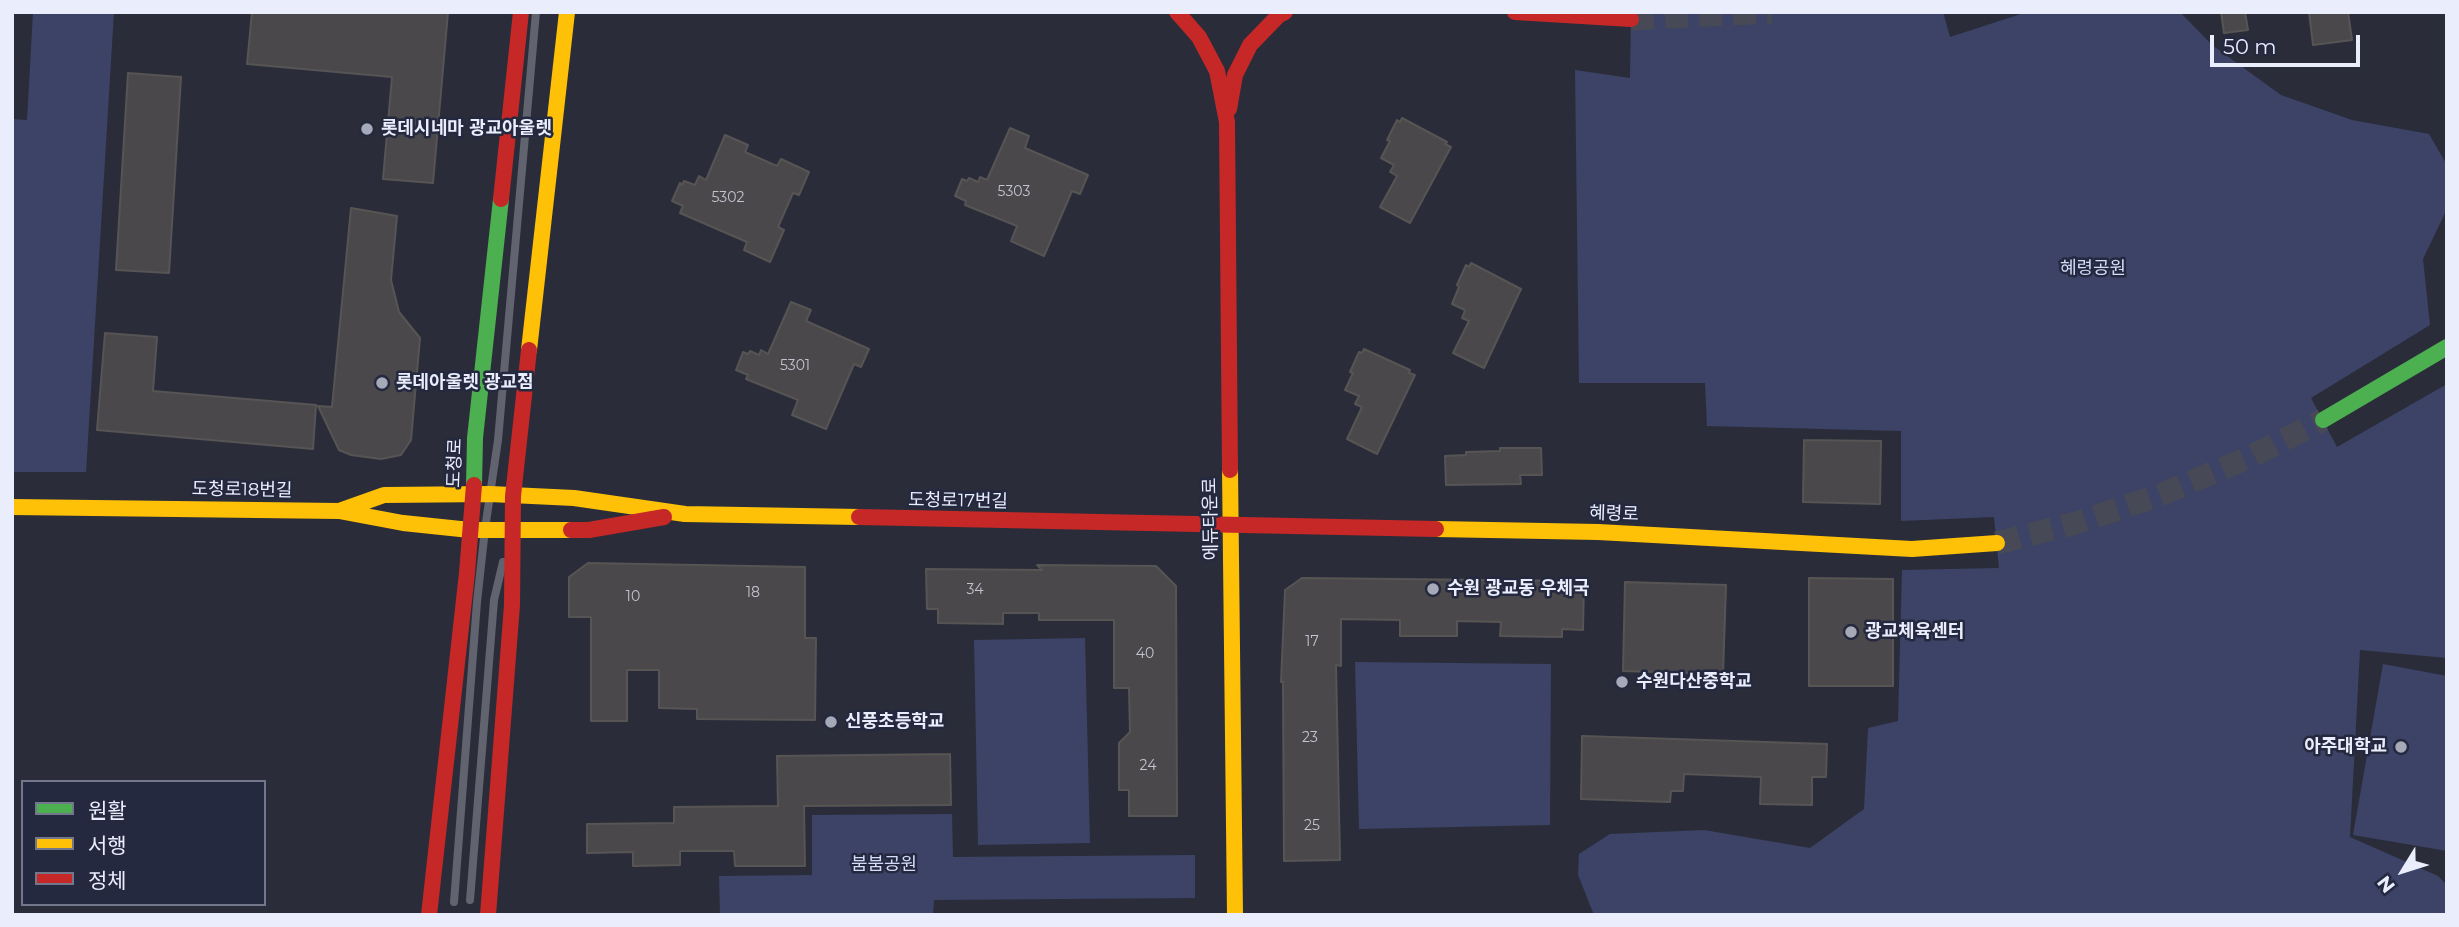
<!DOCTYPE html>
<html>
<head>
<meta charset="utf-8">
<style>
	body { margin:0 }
	#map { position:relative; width:2459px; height:927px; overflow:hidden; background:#2a2d39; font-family:Montserrat,"Noto Sans KR",sans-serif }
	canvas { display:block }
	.frame { position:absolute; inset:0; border:14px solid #e9edfc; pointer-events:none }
	.legend { position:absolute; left:21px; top:780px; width:245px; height:126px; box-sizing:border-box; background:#24293f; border:2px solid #73778b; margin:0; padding:9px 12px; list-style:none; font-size:21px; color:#e9edfc }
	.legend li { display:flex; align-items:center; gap:14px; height:35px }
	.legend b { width:35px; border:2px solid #73778b }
	.north { position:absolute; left:2368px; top:836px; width:70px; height:70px; -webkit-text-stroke:5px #24293f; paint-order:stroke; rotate:232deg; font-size:19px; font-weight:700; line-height:28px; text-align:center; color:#e9edfc }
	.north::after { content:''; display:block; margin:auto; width:24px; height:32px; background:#e9edfc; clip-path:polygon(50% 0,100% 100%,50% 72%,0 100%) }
	.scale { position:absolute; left:2210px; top:35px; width:150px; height:32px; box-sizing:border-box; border:4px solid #e9edfc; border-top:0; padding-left:9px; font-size:21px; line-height:24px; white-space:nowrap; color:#e9edfc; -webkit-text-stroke:5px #24293f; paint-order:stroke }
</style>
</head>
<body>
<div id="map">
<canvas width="2459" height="927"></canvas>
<div class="frame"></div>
<ul class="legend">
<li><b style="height:9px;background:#4caf50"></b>원활</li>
<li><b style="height:9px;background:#ffc107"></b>서행</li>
<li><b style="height:9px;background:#c62828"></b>정체</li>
</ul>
<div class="north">N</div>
<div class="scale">50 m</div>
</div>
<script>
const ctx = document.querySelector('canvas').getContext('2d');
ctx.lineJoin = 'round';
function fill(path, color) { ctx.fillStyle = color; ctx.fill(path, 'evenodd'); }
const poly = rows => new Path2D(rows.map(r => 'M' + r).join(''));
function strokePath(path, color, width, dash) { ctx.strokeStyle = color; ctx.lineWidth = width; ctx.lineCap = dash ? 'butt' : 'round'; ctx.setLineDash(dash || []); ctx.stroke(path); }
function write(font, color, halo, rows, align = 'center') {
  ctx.font = font + ' Montserrat,"Noto Sans KR",sans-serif'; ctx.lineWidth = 5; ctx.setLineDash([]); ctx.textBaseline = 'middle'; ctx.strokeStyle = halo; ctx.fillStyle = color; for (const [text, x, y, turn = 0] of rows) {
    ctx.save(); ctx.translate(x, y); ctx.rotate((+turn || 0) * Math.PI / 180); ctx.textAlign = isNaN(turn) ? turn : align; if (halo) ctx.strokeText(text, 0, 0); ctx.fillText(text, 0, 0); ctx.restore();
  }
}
fill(poly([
	[33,12,114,12,86,472,12,472,12,119,27,120],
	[1631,12,1943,12,1950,37,2027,12,2180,12,2212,45,2281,95,2352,120,2429,134,2447,165,2447,209,2423,259,2430,325,2311,398,2337,447,2447,384,2447,658,2360,650,2350,837,2438,876,2447,885,2447,915,1594,915,1578,875,1579,854,1610,834,1704,830,1810,848,1864,809,1868,728,1898,721,1902,570,1999,568,1994,517,1901,521,1901,431,1707,426,1705,383,1579,383,1575,70,1630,78],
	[1085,638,1090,843,978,845,974,640],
	[1355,662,1551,664,1550,825,1359,829],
	[2383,664,2447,676,2447,851,2353,835],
	[952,814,953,857,1195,855,1195,898,934,900,933,915,720,915,719,876,812,875,812,815]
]), '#3c4366');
const building = poly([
	[252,12,448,12,433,183,383,179,392,77,247,64,252,12],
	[2221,12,2245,12,2248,30,2224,33,2221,12],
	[2309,12,2348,12,2352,40,2313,45,2309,12],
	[128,73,181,77,169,273,116,270,128,73],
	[1402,118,1447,142,1445,144,1451,147,1410,223,1380,207,1397,176,1390,172,1394,165,1381,158,1390,141,1387,140,1397,120,1400,122,1402,118],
	[1010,128,1029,136,1025,148,1088,175,1080,194,1072,191,1044,256,1011,241,1017,226,965,205,966,201,955,196,962,179,967,181,969,178,978,182,980,177,987,180,1010,128],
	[725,135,748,145,745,152,777,166,781,159,809,172,799,195,793,193,778,227,784,230,770,262,744,250,747,242,680,213,683,206,672,201,680,183,682,185,684,181,695,185,699,176,706,180,725,135],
	[351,208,397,216,391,280,399,312,420,338,411,440,401,455,381,459,351,455,339,450,318,406,332,407,351,208],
	[1471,263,1521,289,1484,368,1453,353,1469,321,1462,318,1465,310,1452,304,1459,287,1457,285,1466,265,1469,267,1471,263],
	[791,302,811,310,806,321,869,349,861,367,854,364,826,429,792,415,798,400,746,379,748,375,736,370,743,352,748,354,750,351,759,355,761,350,768,354,791,302],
	[105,333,157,337,153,391,316,405,313,449,97,430,105,333],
	[1364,349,1410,370,1409,373,1415,375,1377,454,1347,439,1362,407,1355,404,1359,396,1345,390,1353,373,1350,372,1359,352,1362,353,1364,349],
	[1804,440,1881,441,1880,504,1803,502,1804,440],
	[1500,448,1541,448,1542,475,1520,475,1521,484,1446,485,1445,456,1466,455,1466,452,1500,451,1500,448],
	[588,563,805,567,805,638,816,638,815,720,697,719,697,709,659,708,659,670,627,670,627,721,591,721,591,617,569,617,569,577,588,563],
	[1037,565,1156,566,1176,586,1177,816,1129,816,1129,790,1119,790,1119,743,1130,732,1129,688,1114,688,1114,620,1039,620,1039,613,1003,613,1003,624,938,623,938,609,927,609,926,569,1042,570,1037,565],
	[1302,578,1584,581,1583,630,1562,629,1562,637,1500,636,1501,622,1457,621,1457,636,1400,636,1400,620,1341,619,1341,666,1336,665,1340,860,1284,861,1283,682,1281,682,1285,590,1302,578],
	[1809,578,1893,579,1893,686,1809,686,1809,578],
	[1625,582,1726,585,1723,674,1623,671,1625,582],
	[1582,736,1827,744,1826,777,1812,777,1812,805,1760,804,1761,777,1684,774,1683,791,1671,791,1670,802,1581,799,1582,736],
	[950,754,951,805,804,806,805,866,735,866,734,851,680,851,680,865,633,866,633,852,587,853,587,824,674,823,674,807,778,806,777,756,950,754]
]);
fill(building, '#4b484b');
strokePath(building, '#575454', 2);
strokePath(poly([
	[1631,19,1772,12],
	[1997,543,2076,523,2160,495,2248,458,2323,420]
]), '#474a56', 23, [23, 11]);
strokePath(poly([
	[470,900,494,600,503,562],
	[454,902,477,602,485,529,498,440,536,12]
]), '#61646e', 8);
strokePath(poly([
	[2323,420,2447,347],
	[474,485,475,438,501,199]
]), '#4caf50', 16);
strokePath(poly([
	[529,350,567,12],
	[1230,470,1235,915],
	[12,507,339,511,403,523,470,530,571,530],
	[339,511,384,495,490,494,574,498,685,514,859,517],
	[1436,529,1598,532,1912,549,1997,543]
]), '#ffc107', 16);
strokePath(poly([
	[1177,12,1199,37,1217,71,1227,122,1230,470],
	[1515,12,1631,19],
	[1229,109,1235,75,1250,45,1279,15,1285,12],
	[501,199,521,12],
	[859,517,1436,529],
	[571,530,589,530,664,517],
	[429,915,467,573,474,485],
	[488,915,512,605,513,496,529,350]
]), '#c62828', 16);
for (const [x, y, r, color] of [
	[367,129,7,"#a6aab8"],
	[382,383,7,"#a6aab8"],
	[1433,589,7,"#a6aab8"],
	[1851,632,7,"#a6aab8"],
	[1622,682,7,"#a6aab8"],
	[831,722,7,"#a6aab8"],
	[2401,747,7,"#a6aab8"]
]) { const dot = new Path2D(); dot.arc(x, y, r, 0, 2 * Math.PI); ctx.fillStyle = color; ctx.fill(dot); strokePath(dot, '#24293f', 2.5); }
write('14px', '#c2c4d0', null, [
	["5303",1014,192],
	["5302",728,198],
	["5301",795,366],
	["34",975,590],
	["18",753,593],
	["10",633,597],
	["17",1312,642],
	["40",1145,654],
	["23",1310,738],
	["24",1148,766],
	["25",1312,826]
]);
write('bold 18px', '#e9edfc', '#24293f', [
	["롯데시네마 광교아울렛",381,129],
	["롯데아울렛 광교점",396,383],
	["수원 광교동 우체국",1447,589],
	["광교체육센터",1865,632],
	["수원다산중학교",1636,682],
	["신풍초등학교",845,722],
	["아주대학교",2387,747,"right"]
], 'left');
write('18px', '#d4dcf9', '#24293f', [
	["혜령공원",2093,269],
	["붐붐공원",884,865]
]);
write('18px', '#e9edfc', '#24293f', [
	["도청로",455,463,-88],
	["도청로18번길",242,490,1],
	["도청로17번길",958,501,1],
	["혜령로",1614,514,2],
	["에듀타운로",1211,519,-91]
]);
</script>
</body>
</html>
